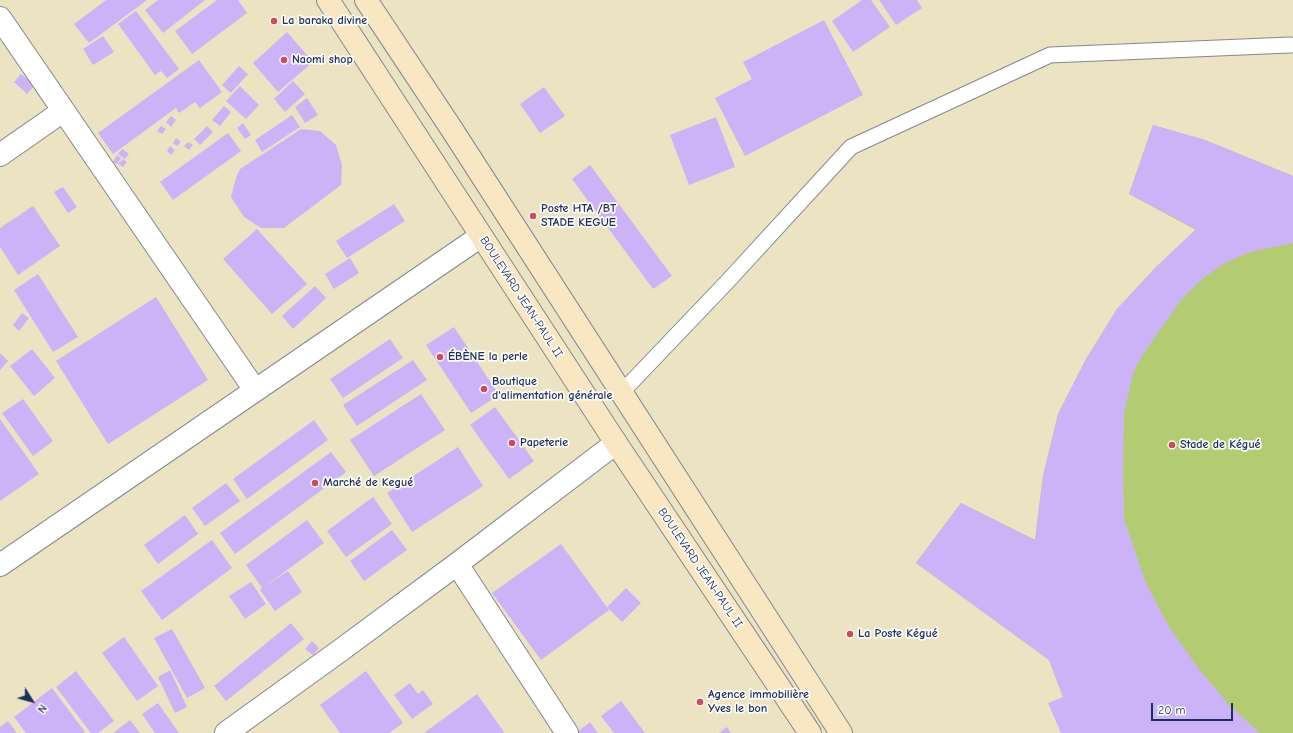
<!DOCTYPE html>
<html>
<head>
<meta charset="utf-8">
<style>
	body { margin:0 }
	#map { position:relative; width:1293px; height:733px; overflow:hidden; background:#ebe3c2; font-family:"Comic Neue",sans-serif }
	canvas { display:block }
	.north { position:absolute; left:12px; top:681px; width:40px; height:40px; -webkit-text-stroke:3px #fdfcf7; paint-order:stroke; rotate:127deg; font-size:11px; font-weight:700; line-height:16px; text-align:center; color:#1b2f5e }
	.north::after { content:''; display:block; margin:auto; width:14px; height:18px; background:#1b2f5e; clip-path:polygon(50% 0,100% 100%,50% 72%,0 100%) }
	.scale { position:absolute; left:1151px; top:703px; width:82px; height:18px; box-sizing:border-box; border:2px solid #1b2f5e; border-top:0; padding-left:5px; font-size:12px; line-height:14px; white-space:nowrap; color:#1b2f5e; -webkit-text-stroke:3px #fdfcf7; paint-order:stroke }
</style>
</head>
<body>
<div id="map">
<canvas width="1293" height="733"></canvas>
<div class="north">N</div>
<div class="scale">20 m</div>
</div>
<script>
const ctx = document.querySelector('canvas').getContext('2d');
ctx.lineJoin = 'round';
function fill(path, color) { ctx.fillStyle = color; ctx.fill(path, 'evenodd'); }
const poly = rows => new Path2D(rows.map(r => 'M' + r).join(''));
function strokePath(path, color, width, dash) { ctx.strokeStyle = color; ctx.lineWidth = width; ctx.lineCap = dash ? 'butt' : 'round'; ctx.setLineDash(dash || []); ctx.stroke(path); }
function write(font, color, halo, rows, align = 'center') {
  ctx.font = font + ' "Comic Neue",sans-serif'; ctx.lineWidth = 3.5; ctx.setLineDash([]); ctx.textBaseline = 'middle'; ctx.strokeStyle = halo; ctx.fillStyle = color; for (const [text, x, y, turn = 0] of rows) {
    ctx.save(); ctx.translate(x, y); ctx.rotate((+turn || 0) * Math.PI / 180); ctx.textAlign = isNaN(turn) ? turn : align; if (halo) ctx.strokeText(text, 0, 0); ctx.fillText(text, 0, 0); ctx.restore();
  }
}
fill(poly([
	[1153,125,1205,140,1293,176,1293,733,1061,733,1063,697,1049,660,916,563,961,503,1035,540,1043,476,1058,414,1086,359,1117,309,1155,268,1196,230,1129,194]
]), '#b3cc72');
fill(poly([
	[106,0,147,0,89,43,74,24],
	[158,0,205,0,163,33,145,10],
	[217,0,238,0,247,13,192,54,175,31],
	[862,0,871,0,890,27,853,52,832,21],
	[879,0,917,0,922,8,896,25],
	[136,11,179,69,167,78,161,71,155,75,118,24],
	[824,20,863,95,745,156,715,98,752,79,743,62],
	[287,32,313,62,278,92,253,63],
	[103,36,114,52,93,65,83,49],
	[199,60,222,92,200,108,195,102,179,113,176,108,113,154,98,133],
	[239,66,248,74,231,93,222,85],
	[21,74,35,85,27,94,14,82],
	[293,81,305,94,285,112,274,99],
	[240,86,259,105,246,119,226,101],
	[544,87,565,116,540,133,520,104],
	[307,98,318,115,305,123,295,107],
	[224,106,231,112,220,126,212,120],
	[292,115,300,127,262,152,255,140],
	[171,116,176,120,171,127,166,122],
	[716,117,735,167,689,185,670,135],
	[243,123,251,135,245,139,237,128],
	[1153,125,1205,140,1293,176,1293,243,1250,252,1225,263,1202,279,1181,300,1146,350,1136,366,1132,378,1124,414,1123,467,1124,519,1146,583,1169,627,1199,669,1229,705,1260,733,1061,733,1048,703,1063,697,1049,660,916,563,961,503,1035,540,1043,476,1058,414,1086,359,1117,309,1155,268,1196,229,1129,194],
	[161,126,166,129,162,134,157,131],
	[207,126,213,132,200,145,194,139],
	[301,129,320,131,336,145,342,165,341,185,284,228,261,228,244,217,231,197,236,178,240,169],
	[228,133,241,151,173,200,160,182],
	[176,138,181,142,177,146,173,143],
	[188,142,193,145,189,150,184,146],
	[170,146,175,150,171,155,167,151],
	[122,149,129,154,125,159,118,154],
	[117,155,121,158,117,164,113,162],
	[123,159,127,162,123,167,118,164],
	[590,165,672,276,653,289,572,179],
	[63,187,77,207,68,213,54,192],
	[394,204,405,221,347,258,336,241],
	[33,206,60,246,18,275,0,247,0,228],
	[257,229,307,284,272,314,223,259],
	[350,258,359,273,334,289,325,274],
	[38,274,78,337,53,352,14,290],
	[315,286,326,298,293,329,282,316],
	[156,297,208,380,108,444,56,361],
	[22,313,29,318,19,331,13,325],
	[454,327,499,395,471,413,426,345],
	[390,339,403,358,343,398,330,379],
	[32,349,55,378,34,396,10,366],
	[0,353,8,361,0,370],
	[413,360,427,380,357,426,343,405],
	[421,394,445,430,374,476,350,440],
	[23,399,53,441,33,456,2,413],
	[495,407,534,461,509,479,470,425],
	[0,419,39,474,0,501],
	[314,420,328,440,247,499,233,479],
	[458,447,483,486,412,532,387,493],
	[331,452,346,472,235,554,220,533],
	[226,483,240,501,205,526,192,508],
	[373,497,392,524,346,557,327,531],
	[185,515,198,534,158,564,144,545],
	[307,520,324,543,265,586,288,571,302,592,275,611,260,590,262,588,246,565],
	[392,530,407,550,364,581,350,561],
	[212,540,232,568,162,620,141,591],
	[561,544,609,610,541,660,492,593],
	[251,582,266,604,245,619,229,596],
	[626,588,641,603,622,622,607,607],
	[291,623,304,639,226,701,214,686],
	[172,629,205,688,187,698,154,638],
	[124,637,158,686,137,701,102,653],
	[312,641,319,648,313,655,305,649],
	[170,670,187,707,175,713,158,677],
	[76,671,114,721,98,733,91,733,56,687],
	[366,671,403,723,389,733,340,733,320,705],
	[410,683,418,694,423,690,433,704,412,719,394,695],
	[52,688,85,732,83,733,26,733,14,717],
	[477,694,504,732,503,733,424,733],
	[621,701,645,733,614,733,601,716],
	[158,703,179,733,155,733,142,714],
	[130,720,140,733,113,733],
	[8,721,17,733,0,733,0,727],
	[590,722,598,733,576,733],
	[727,727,731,733,719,733]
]), '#ccb3f7');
const service = poly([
	[622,392,727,282,851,147,1050,55,1290,45]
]);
const minor = poly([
	[0,18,255,390],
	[0,155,63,111],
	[457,564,567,733],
	[0,565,481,236],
	[226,733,341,650,457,564,616,443]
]);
const secondary = poly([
	[328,0,616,443,810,733],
	[366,0,451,128,841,733]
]);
strokePath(service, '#838990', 17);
strokePath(minor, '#838990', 24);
strokePath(secondary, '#838990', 24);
strokePath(service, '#fff', 15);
strokePath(minor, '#fff', 22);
strokePath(secondary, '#f9e7c3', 22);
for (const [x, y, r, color] of [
	[274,21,4,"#d1495b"],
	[284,60,4,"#d1495b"],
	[533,216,4,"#d1495b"],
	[440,357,4,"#d1495b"],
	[484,389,4,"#d1495b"],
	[512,443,4,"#d1495b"],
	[1172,445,4,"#d1495b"],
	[315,483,4,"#d1495b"],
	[850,634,4,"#d1495b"],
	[700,702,4,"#d1495b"]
]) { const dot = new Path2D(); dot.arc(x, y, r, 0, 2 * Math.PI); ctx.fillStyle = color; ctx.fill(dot); strokePath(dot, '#fdfcf7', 1.5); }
write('bold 12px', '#1b2f5e', '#fdfcf7', [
	["La baraka divine",282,21],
	["Naomi shop",292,60],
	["Poste HTA /BT",541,209],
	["STADE KEGUE",541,223],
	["ÉBÈNE la perle",448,357],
	["Boutique",492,382],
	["d'alimentation générale",492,396],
	["Papeterie",520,443],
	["Stade de Kégué",1180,445],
	["Marché de Kegué",323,483],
	["La Poste Kégué",858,634],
	["Agence immobilière",708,695],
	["Yves le bon",708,709]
], 'left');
write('12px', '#1b2f5e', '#fdfcf7', [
	["BOULEVARD JEAN-PAUL II",521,297,57],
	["BOULEVARD JEAN-PAUL II",700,568,56]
]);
</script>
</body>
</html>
